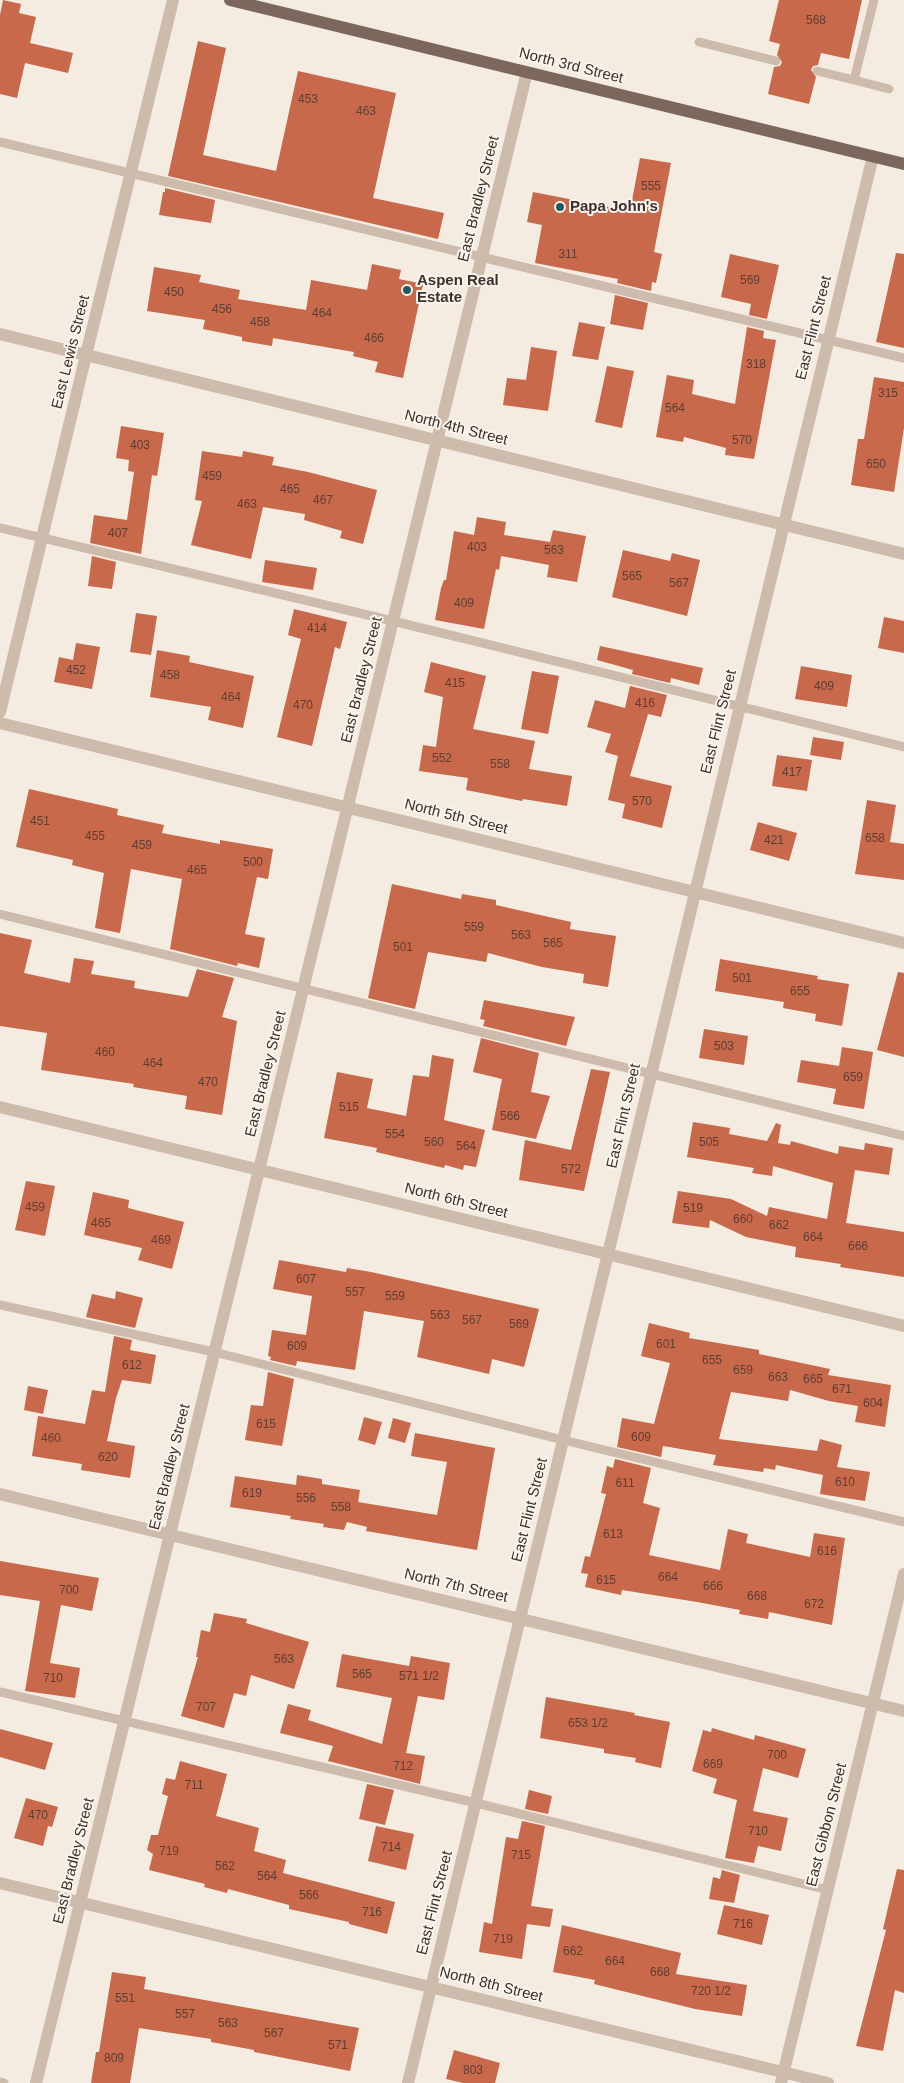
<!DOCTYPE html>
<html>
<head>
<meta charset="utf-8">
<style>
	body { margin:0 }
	canvas { display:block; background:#f4ebe1 }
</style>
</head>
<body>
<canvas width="904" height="2083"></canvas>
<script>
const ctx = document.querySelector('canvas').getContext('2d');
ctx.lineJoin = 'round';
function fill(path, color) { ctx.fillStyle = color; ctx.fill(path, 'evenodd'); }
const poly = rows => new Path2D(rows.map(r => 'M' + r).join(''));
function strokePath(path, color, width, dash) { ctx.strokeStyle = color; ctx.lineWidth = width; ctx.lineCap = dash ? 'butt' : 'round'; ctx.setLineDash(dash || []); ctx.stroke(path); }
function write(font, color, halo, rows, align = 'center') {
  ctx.font = font + ' Helvetica,sans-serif'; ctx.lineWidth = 4; ctx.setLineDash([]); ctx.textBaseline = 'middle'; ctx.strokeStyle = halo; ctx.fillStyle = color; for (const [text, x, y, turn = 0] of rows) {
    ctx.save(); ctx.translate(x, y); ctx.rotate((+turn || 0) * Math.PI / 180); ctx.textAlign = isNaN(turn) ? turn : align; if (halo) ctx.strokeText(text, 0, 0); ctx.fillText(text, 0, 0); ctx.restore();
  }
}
fill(poly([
	[3,0,21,4,19,13,36,17,30,43,73,53,68,73,25,63,17,98,0,94,0,15],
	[779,0,862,0,849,59,821,53,818,65,813,66,811,70,816,77,809,104,768,94,774,67,780,66,782,62,777,55,780,44,769,41],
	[198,41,226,48,203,155,276,171,298,71,396,93,373,198,444,213,438,239,168,176],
	[640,158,671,163,654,252,662,254,656,283,652,282,651,291,617,283,618,279,535,263,542,225,527,222,533,192,630,211],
	[165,188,215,200,211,223,159,215,163,192,165,192],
	[896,253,904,254,904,348,876,342],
	[730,254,779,265,767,319,749,315,751,304,721,297],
	[372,264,401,270,399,279,423,284,403,378,375,372,378,362,353,356,354,352,273,338,272,346,242,341,242,337,203,329,205,320,147,311,154,267,201,275,199,282,240,290,238,299,306,310,311,280,367,290],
	[615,295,648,303,643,330,610,324],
	[579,322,605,327,598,360,572,356],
	[747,327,764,331,763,338,776,340,754,459,725,455,726,448,684,437,683,442,656,437,667,375,694,380,692,394,735,404],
	[531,347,557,351,548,411,503,405,507,378,526,380],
	[607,366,634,371,622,428,595,422],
	[874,377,904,382,904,428,894,492,851,485,858,439,864,439],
	[121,426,164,433,157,476,152,475,141,554,90,543,94,515,127,520,134,472,128,471,129,460,116,458],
	[202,451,242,457,243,451,274,457,272,465,308,472,377,490,363,544,340,538,342,531,304,520,305,514,263,507,251,559,191,545,202,501,195,500],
	[477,517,506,522,504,535,550,542,553,530,586,536,577,582,547,577,549,565,501,556,499,570,496,569,484,629,435,620,441,588,444,580,446,580,454,531,474,535],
	[623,550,670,561,672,553,700,560,687,616,612,597],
	[92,556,116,562,112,589,88,586],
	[265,560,317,568,313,590,262,582],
	[294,609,347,622,340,649,335,647,312,746,277,737,301,639,288,635],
	[136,613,157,616,151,655,130,652],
	[884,617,904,621,904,653,878,648],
	[76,643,100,647,92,689,54,682,59,657,73,660],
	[600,646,703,668,699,685,671,678,670,683,632,674,633,670,597,660],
	[157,650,190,656,189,662,254,676,243,728,208,720,211,707,150,697],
	[431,662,486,676,473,729,535,741,529,769,572,776,567,806,523,799,522,801,466,790,468,778,419,771,423,745,436,747,443,697,424,692],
	[801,666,852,675,847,707,795,699],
	[532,671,559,676,548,734,521,729],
	[630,686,667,695,661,717,648,714,630,776,672,786,662,828,622,818,625,804,608,800,618,756,605,752,611,734,587,727,595,700,625,708],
	[813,737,844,742,841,760,810,755],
	[777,755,812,760,807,791,772,786],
	[29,789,118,809,117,815,164,825,162,833,220,844,220,840,273,849,268,879,257,877,245,934,265,938,259,968,238,963,237,966,170,949,182,879,131,869,120,933,95,928,104,873,72,865,73,860,16,847],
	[867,800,896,805,890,842,904,844,904,880,855,874],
	[758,822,797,833,789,861,750,850],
	[392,884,461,899,462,894,496,900,496,905,571,922,570,929,616,936,608,987,583,983,584,974,542,967,488,953,486,962,428,952,415,1009,368,998],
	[0,933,32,940,24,973,70,983,74,958,94,961,91,974,135,981,134,988,188,997,197,969,234,978,222,1017,237,1021,222,1115,185,1109,187,1096,133,1087,134,1084,41,1070,47,1033,0,1026],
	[720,959,818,976,817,979,849,984,842,1026,815,1021,816,1014,783,1008,784,1002,715,991],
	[898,972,904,973,904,1057,877,1050],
	[484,1000,575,1017,566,1046,483,1026,485,1020,480,1019],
	[704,1029,748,1036,744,1065,699,1058],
	[481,1038,539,1053,531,1092,550,1096,536,1139,492,1130,502,1079,473,1072],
	[842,1047,873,1052,864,1109,833,1104,836,1089,797,1082,801,1060,839,1066],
	[432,1055,454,1059,444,1120,485,1130,476,1167,464,1165,463,1170,445,1165,444,1168,376,1152,377,1148,324,1138,337,1072,373,1079,367,1108,406,1116,413,1075,429,1077],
	[591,1069,610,1072,584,1191,519,1180,525,1140,571,1150],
	[693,1122,730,1128,729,1134,767,1141,776,1123,781,1125,778,1143,790,1145,791,1141,838,1154,839,1146,864,1150,865,1143,893,1148,889,1175,855,1170,846,1223,904,1232,904,1277,840,1267,841,1264,795,1257,796,1247,746,1237,710,1220,709,1228,672,1223,678,1191,731,1199,767,1216,769,1207,827,1219,833,1183,773,1166,772,1176,752,1173,754,1168,687,1157],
	[26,1181,55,1186,45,1236,15,1230],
	[93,1192,129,1200,128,1208,184,1222,172,1269,138,1260,142,1248,84,1235],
	[279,1260,346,1272,347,1268,371,1272,539,1309,524,1367,492,1359,489,1374,417,1357,424,1321,364,1311,355,1370,297,1361,296,1366,270,1360,271,1357,268,1356,272,1330,306,1335,312,1296,273,1289],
	[116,1291,143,1298,135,1328,86,1317,92,1294,115,1299],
	[649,1323,690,1333,689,1338,759,1350,759,1354,830,1369,828,1375,891,1385,885,1427,855,1422,858,1406,829,1401,790,1390,788,1401,731,1392,719,1439,817,1451,820,1439,842,1445,837,1467,870,1472,865,1501,820,1494,823,1475,776,1465,775,1470,764,1468,763,1472,713,1465,716,1455,663,1446,661,1457,617,1447,622,1418,654,1424,670,1363,641,1356],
	[114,1336,132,1340,130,1350,156,1355,151,1384,122,1380,116,1398,107,1441,135,1446,130,1478,81,1470,82,1464,32,1456,38,1416,85,1424,92,1390,105,1392],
	[268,1372,294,1379,282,1446,245,1440,251,1405,263,1406],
	[28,1386,48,1390,43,1414,24,1410],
	[364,1417,382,1422,375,1445,358,1440],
	[393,1418,411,1423,405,1443,388,1438],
	[415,1433,495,1448,477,1550,366,1531,367,1527,347,1522,344,1530,323,1527,324,1524,290,1519,291,1516,230,1507,235,1476,296,1485,297,1475,322,1479,322,1484,360,1490,358,1502,437,1515,447,1462,411,1456],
	[615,1459,651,1468,643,1503,660,1508,649,1555,720,1570,728,1529,748,1534,746,1543,810,1557,814,1533,845,1538,832,1625,769,1612,768,1619,739,1614,740,1610,697,1602,622,1590,621,1595,585,1587,588,1574,581,1573,585,1556,590,1557,606,1494,601,1493,607,1466,613,1468],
	[0,1561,99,1578,92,1611,61,1605,50,1663,80,1668,75,1698,25,1691,40,1601,0,1595],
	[214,1613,247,1619,246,1623,309,1642,294,1689,251,1675,246,1696,234,1693,224,1728,181,1716,198,1657,196,1657,201,1630,210,1632],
	[342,1654,409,1666,411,1656,450,1663,444,1700,418,1696,406,1753,425,1756,420,1784,328,1761,333,1746,280,1733,288,1704,311,1710,308,1720,382,1744,392,1698,336,1687],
	[546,1697,635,1713,634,1715,670,1722,661,1768,635,1762,636,1758,604,1753,604,1749,540,1738],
	[712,1728,754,1740,755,1735,806,1749,798,1778,763,1768,753,1811,788,1818,781,1851,758,1846,754,1863,725,1858,737,1800,713,1793,717,1779,692,1771,703,1730,711,1732],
	[0,1729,53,1743,45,1770,0,1757],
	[180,1761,227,1774,216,1816,259,1828,254,1851,286,1860,283,1873,395,1902,387,1934,349,1924,349,1922,289,1909,289,1905,228,1889,227,1893,204,1887,205,1884,149,1870,153,1854,147,1850,151,1835,158,1835,168,1796,162,1794,166,1778,175,1780],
	[367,1784,394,1790,385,1825,359,1819],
	[529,1790,552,1796,548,1814,525,1809],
	[26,1798,58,1807,52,1827,48,1826,43,1846,14,1838],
	[522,1821,545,1826,531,1906,553,1909,550,1927,527,1924,522,1959,479,1952,484,1922,492,1924,506,1837,518,1839],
	[376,1826,414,1834,406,1870,368,1861],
	[897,1869,904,1870,904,1993,895,1990,883,2051,856,2046,886,1930,883,1929],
	[722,1870,740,1875,734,1903,709,1899,713,1877,720,1879],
	[724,1905,769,1915,762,1945,717,1934],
	[562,1925,681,1953,676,1974,747,1985,742,2016,695,2009,594,1984,595,1980,553,1972],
	[112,1972,146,1977,144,1989,359,2028,350,2071,254,2052,254,2050,211,2042,211,2039,139,2028,130,2083,91,2083,96,2052,99,2052],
	[454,2050,500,2063,495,2083,463,2083,446,2079]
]), '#c8694b');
strokePath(poly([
	[699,42,776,61],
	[817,71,854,80,874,0],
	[854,80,889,89],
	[0,142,904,358],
	[0,528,393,621,904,747],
	[0,914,904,1136],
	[0,1305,214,1352,563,1440,904,1522],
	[0,1692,476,1803,828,1890],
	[0,2082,4,2083]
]), '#cdbbac', 9);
strokePath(poly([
	[86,355,173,0],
	[0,723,904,943],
	[0,1107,904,1326],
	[0,1494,904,1711],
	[0,1883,828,2083],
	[36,2083,527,72],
	[408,2083,784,524],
	[781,2083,904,1574]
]), '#cdbbac', 12);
strokePath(poly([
	[0,334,904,554],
	[784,524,873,156],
	[0,712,86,355]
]), '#cdbbac', 12);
strokePath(poly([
	[230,0,904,164]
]), '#7d675c', 12);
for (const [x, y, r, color] of [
	[560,207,5,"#1f5a5e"],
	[407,290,5,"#1f5a5e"]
]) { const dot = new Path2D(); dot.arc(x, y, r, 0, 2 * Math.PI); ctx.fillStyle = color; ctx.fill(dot); strokePath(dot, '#fbf5ee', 2); }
write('12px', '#5e3e33', null, [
	["568",816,21],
	["453",308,100],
	["463",366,112],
	["555",651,187],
	["311",568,255],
	["569",750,281],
	["450",174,293],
	["456",222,310],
	["464",322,314],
	["458",260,323],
	["466",374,339],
	["318",756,365],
	["315",888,394],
	["564",675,409],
	["570",742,441],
	["403",140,446],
	["650",876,465],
	["459",212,477],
	["465",290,490],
	["467",323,501],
	["463",247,505],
	["407",118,534],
	["403",477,548],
	["563",554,551],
	["565",632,577],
	["567",679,584],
	["409",464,604],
	["414",317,629],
	["452",76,671],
	["458",170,676],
	["415",455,684],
	["409",824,687],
	["464",231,698],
	["416",645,704],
	["470",303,706],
	["552",442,759],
	["558",500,765],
	["417",792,773],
	["570",642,802],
	["451",40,822],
	["455",95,837],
	["658",875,839],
	["421",774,841],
	["459",142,846],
	["500",253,863],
	["465",197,871],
	["559",474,928],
	["563",521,936],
	["565",553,944],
	["501",403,948],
	["501",742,979],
	["655",800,992],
	["503",724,1047],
	["460",105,1053],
	["464",153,1064],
	["659",853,1078],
	["470",208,1083],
	["515",349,1108],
	["566",510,1117],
	["554",395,1135],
	["560",434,1143],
	["505",709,1143],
	["564",466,1147],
	["572",571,1170],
	["459",35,1208],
	["519",693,1209],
	["660",743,1220],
	["465",101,1224],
	["662",779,1226],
	["664",813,1238],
	["469",161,1241],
	["666",858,1247],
	["607",306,1280],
	["557",355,1293],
	["559",395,1297],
	["563",440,1316],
	["567",472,1321],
	["569",519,1325],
	["601",666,1345],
	["609",297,1347],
	["655",712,1361],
	["612",132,1366],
	["659",743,1371],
	["663",778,1378],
	["665",813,1380],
	["671",842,1390],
	["604",873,1404],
	["615",266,1425],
	["609",641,1438],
	["460",51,1439],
	["620",108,1458],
	["610",845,1483],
	["611",625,1484],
	["619",252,1494],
	["556",306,1499],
	["558",341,1508],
	["613",613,1535],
	["616",827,1552],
	["664",668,1578],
	["615",606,1581],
	["666",713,1587],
	["700",69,1591],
	["668",757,1597],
	["672",814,1605],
	["563",284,1660],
	["565",362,1675],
	["571 1/2",419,1677],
	["710",53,1679],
	["707",206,1708],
	["653 1/2",588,1724],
	["700",777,1756],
	["669",713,1765],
	["712",403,1767],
	["711",194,1786],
	["470",38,1816],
	["710",758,1832],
	["714",391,1848],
	["719",169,1852],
	["715",521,1856],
	["562",225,1867],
	["564",267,1877],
	["566",309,1896],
	["716",372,1913],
	["716",743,1925],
	["719",503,1940],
	["662",573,1952],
	["664",615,1962],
	["668",660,1973],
	["720 1/2",711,1992],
	["551",125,1999],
	["557",185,2015],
	["563",228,2024],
	["567",274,2034],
	["571",338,2046],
	["809",114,2059],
	["803",473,2071]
]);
write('15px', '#3b302b', '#fbf5ee', [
	["North 3rd Street",571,66,14],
	["East Bradley Street",479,199,-76],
	["East Flint Street",814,328,-76],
	["East Lewis Street",71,352,-76],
	["North 4th Street",456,428,14],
	["East Bradley Street",362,680,-76],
	["East Flint Street",719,722,-76],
	["North 5th Street",456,817,14],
	["East Bradley Street",266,1074,-76],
	["East Flint Street",624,1116,-77],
	["North 6th Street",456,1201,14],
	["East Bradley Street",170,1467,-76],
	["East Flint Street",530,1510,-76],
	["North 7th Street",456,1586,13],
	["East Gibbon Street",827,1825,-76],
	["East Bradley Street",74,1861,-76],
	["East Flint Street",435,1903,-76],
	["North 8th Street",491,1985,14]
]);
write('bold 15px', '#3b302b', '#fbf5ee', [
	["Papa John's",570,207],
	["Aspen Real",417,281],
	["Estate",417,298]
], 'left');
</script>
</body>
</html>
